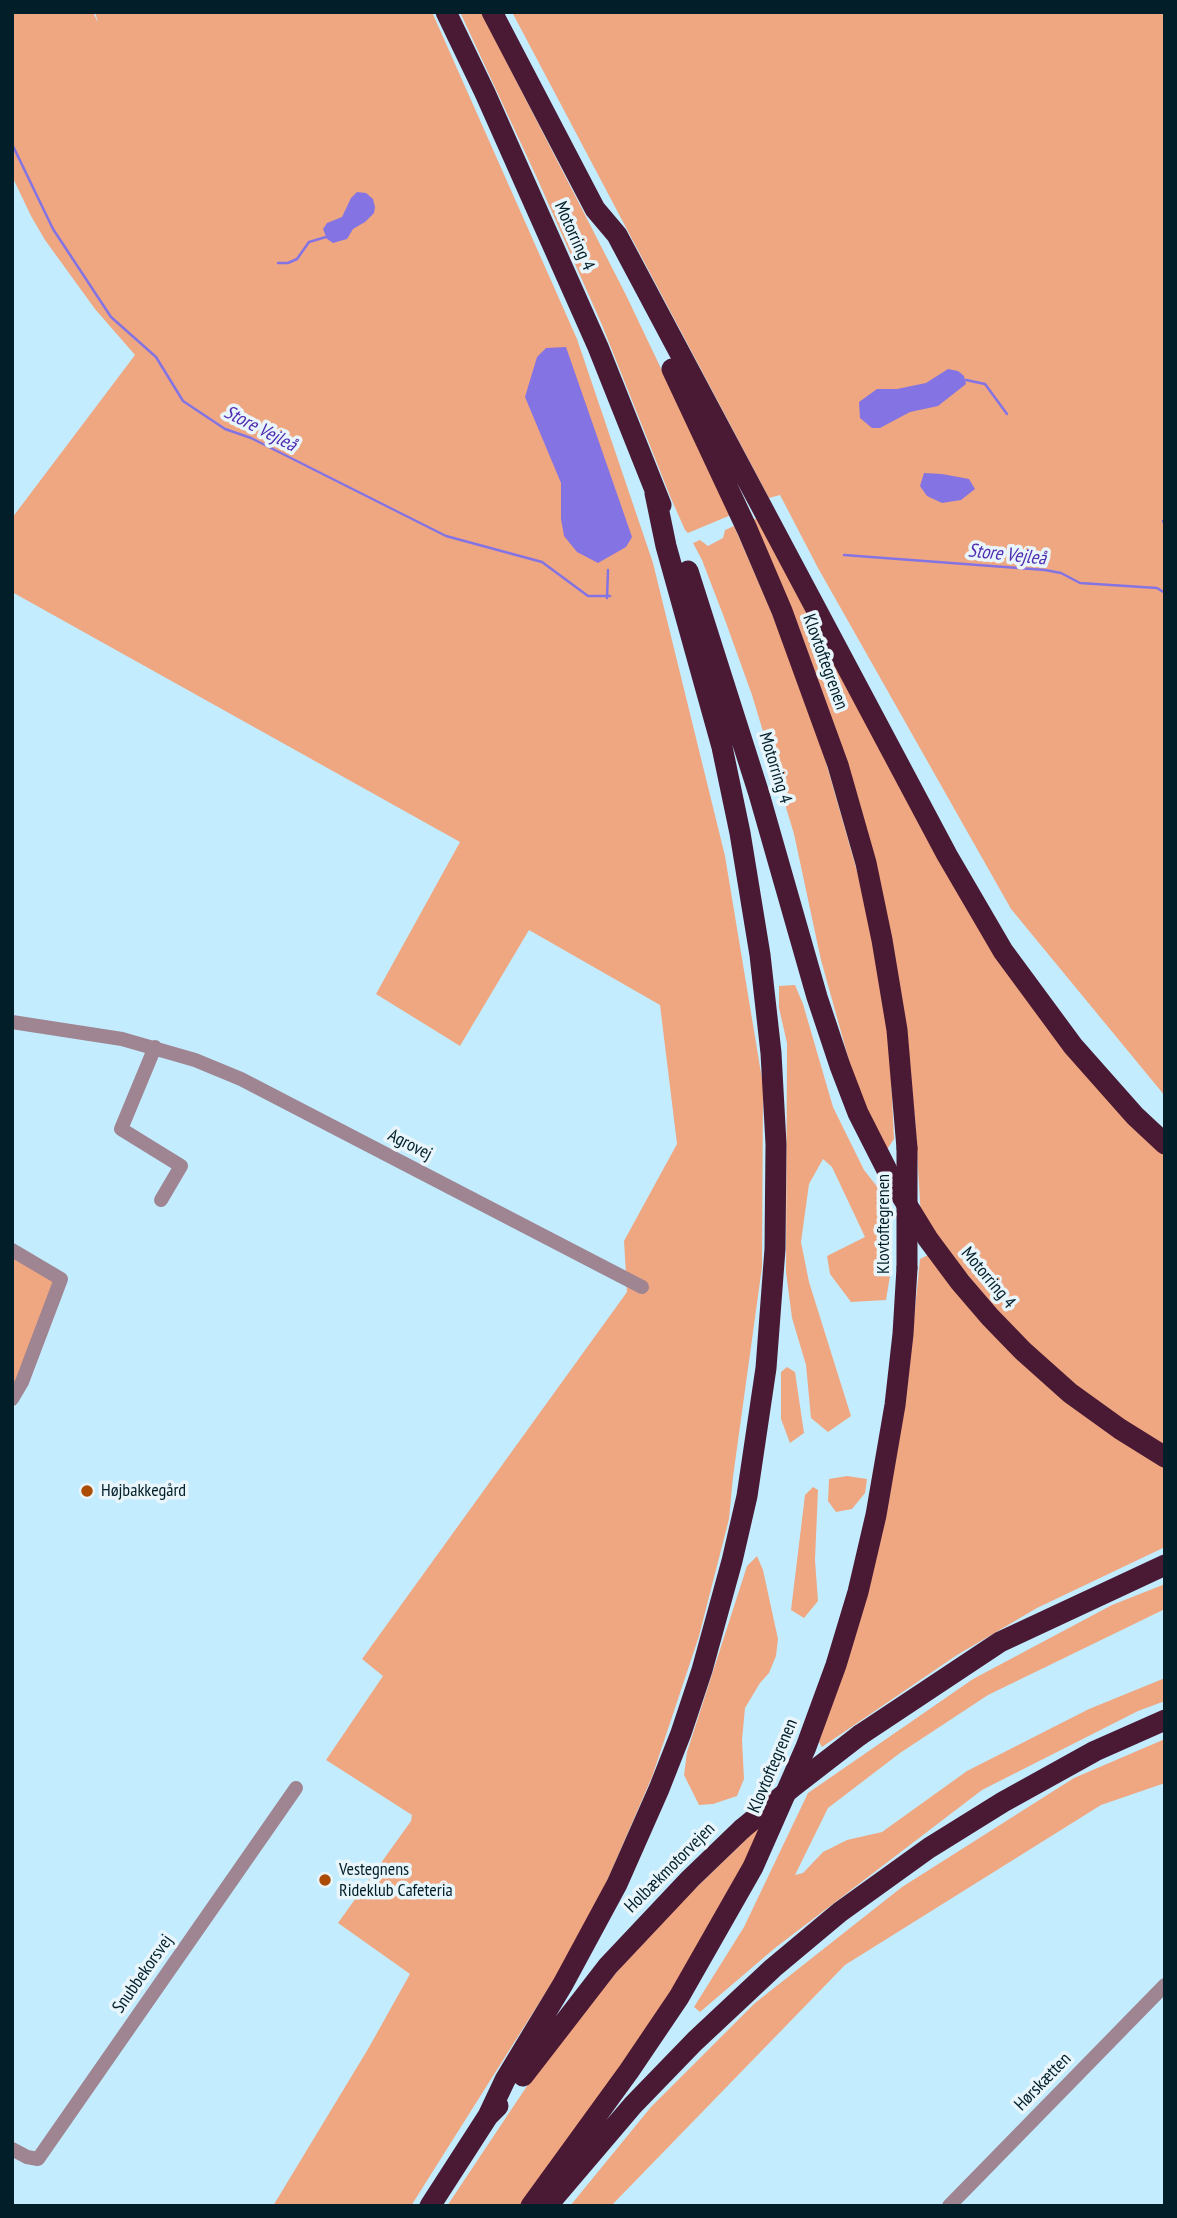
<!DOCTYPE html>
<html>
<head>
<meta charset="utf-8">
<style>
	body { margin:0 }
	#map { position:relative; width:1177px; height:2218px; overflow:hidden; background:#c4ecff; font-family:"PT Sans Narrow",sans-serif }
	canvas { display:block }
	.frame { position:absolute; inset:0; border:14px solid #011e29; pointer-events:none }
</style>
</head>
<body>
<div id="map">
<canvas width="1177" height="2218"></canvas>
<div class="frame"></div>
</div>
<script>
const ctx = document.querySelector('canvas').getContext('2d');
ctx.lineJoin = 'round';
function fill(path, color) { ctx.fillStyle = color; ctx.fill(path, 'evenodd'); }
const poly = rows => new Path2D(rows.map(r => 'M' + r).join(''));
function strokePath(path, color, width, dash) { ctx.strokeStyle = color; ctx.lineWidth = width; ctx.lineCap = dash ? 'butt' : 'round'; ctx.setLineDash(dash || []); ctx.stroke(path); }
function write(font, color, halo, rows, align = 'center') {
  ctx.font = font + ' "PT Sans Narrow",sans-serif'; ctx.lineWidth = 7; ctx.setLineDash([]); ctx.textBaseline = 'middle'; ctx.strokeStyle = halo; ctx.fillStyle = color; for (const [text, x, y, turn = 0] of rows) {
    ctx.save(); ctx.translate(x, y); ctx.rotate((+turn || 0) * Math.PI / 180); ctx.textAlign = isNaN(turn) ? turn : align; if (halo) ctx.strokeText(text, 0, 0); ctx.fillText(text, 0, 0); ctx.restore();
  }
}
fill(poly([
	[12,12,93,12,98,23,95,12,432,12,577,339,653,563,725,856,763,1085,762,1267,733,1477,729,1519,699,1636,652,1777,587,1927,411,2206,273,2206,368,2049,410,1974,338,1923,411,1821,412,1815,326,1760,383,1676,362,1659,627,1292,624,1241,677,1144,660,1005,529,930,460,1046,376,994,460,842,12,592,12,518,135,355,95,309,45,240,31,216,12,176],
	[460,12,481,12,625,293,731,515,688,533,685,530,670,496,602,325,537,178],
	[512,12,1165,12,1165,1096,1011,909,818,568,780,495,769,498],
	[760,517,961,889,1165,1153,1165,1450,1131,1429,1022,1342,921,1218,915,1117,848,764,799,628,753,520],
	[734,526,771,611,817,731,873,927,888,1017,894,1139,886,1151,858,1093,821,960,794,834,752,695,725,620,702,560,693,543,700,540,708,546,723,538,725,530],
	[795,985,803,1004,833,1107,864,1170,887,1199,889,1224,890,1276,886,1300,851,1302,830,1274,827,1256,865,1237,832,1167,823,1159,809,1184,801,1242,809,1282,851,1416,828,1432,811,1418,806,1365,792,1318,786,1272,787,1043,779,1008,779,986],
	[928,1255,1158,1464,1165,1468,1165,1547,1037,1608,957,1655,822,1747,819,1742,886,1516,908,1381,920,1259],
	[12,1257,57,1283,14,1385,12,1384],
	[787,1367,795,1372,804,1433,790,1443,781,1419,781,1372],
	[847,1476,867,1479,865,1493,852,1509,836,1512,828,1501,829,1479],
	[813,1487,818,1490,815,1560,818,1601,804,1618,791,1610,805,1495],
	[757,1556,763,1570,778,1639,776,1656,769,1673,760,1683,745,1708,742,1740,744,1779,737,1796,713,1804,699,1805,684,1775,687,1752,747,1566],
	[1165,1584,1165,1609,988,1695,900,1753,828,1808,795,1875,803,1873,823,1852,847,1840,882,1832,967,1771,1089,1709,1165,1678,1165,1701,1138,1711,982,1790,775,1948,700,2012,694,2007,744,1927,808,1793,973,1679,1112,1605],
	[1165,1739,1165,1783,1101,1805,845,1965,611,2206,570,2206,651,2107,755,2003,902,1887,1074,1778],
	[759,1827,757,1839,677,1984,619,2071,519,2206,447,2206,545,2059,649,1933]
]), '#efa782');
fill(poly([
	[357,192,366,193,373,199,375,207,374,213,365,222,353,229,347,239,333,243,327,239,323,229,327,223,342,217,351,198],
	[566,347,632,537,626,547,598,563,577,552,564,536,561,519,561,483,525,397,537,357,546,348],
	[948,369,958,371,964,376,966,384,938,406,910,412,880,428,872,428,860,418,859,402,877,389,897,389,926,383],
	[924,473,942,474,969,479,975,489,961,500,942,503,927,496,920,486]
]), '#8473e3');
strokePath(poly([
	[12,144,53,229,111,317,156,357,183,401,225,429,251,438,446,536,542,562,588,596,610,596],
	[278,263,288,263,297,259,309,242,326,237],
	[966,380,985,384,1007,414],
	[1163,521,1165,525],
	[844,555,1045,570,1061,573,1080,583,1157,588,1165,593],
	[607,598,608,570]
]), '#8473e3', 2.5);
strokePath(poly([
	[12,1022,122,1039,195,1060,241,1079,642,1287],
	[155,1047,121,1129,181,1166,161,1200],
	[12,1250,61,1279,22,1382,12,1399],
	[12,2149,27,2157,38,2159,296,1788],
	[949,2206,1165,1985]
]), '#9f8491', 14);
strokePath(poly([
	[446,12,485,93,598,347,661,505],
	[492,12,595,209,617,235,947,855,1003,951,1073,1046,1135,1116,1165,1144],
	[672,369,747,529,782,611,838,765,866,863,882,940,897,1030,907,1148],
	[688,571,759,794,817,997,840,1066,858,1113,893,1182,928,1239,960,1282,990,1317,1023,1351,1070,1393,1120,1429,1165,1457],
	[860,1735,1000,1642,1165,1565],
	[523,2076,608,1966,690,1879,742,1829],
	[488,2116,505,2080,563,1984,617,1884,659,1789,681,1733,702,1670,732,1561,747,1496,766,1368,775,1249,776,1144,771,1053,760,955,740,833,722,747,666,546,655,493],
	[430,2206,488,2116,498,2106],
	[531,2206,629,2071,679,1997,753,1867,806,1747,836,1665,858,1592,876,1515,895,1405,903,1334,907,1268],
	[547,2206,633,2105,695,2041,773,1968,840,1912,929,1848,1003,1802,1095,1751,1165,1720]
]), '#4a1a35', 21);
strokePath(poly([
	[907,1148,907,1268],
	[742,1829,794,1786,860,1735]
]), '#4a1a35', 21);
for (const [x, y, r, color] of [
	[87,1491,7,"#ac4c04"],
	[325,1880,7,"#ac4c04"]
]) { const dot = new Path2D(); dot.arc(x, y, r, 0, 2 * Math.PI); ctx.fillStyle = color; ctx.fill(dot); strokePath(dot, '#e8f5fb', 2.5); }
write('18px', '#011e29', '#e8f5fb', [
	["Motorring 4",574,236,66],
	["Klovtoftegrenen",825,662,70],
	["Motorring 4",775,768,73],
	["Agrovej",410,1145,27],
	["Klovtoftegrenen",884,1224,-90],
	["Motorring 4",988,1278,50],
	["Klovtoftegrenen",773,1766,-67],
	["Holbækmotorvejen",670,1868,-45],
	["Snubbekorsvej",143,1974,-55],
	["Hørskætten",1043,2082,-46]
]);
write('18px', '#011e29', '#e8f5fb', [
	["Højbakkegård",101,1491],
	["Vestegnens",339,1870],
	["Rideklub Cafeteria",339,1891]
], 'left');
write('italic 19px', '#502cb0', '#e8f5fb', [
	["Store Vejleå",260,429,27],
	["Store Vejleå",1007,555,6]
]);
</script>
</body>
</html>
